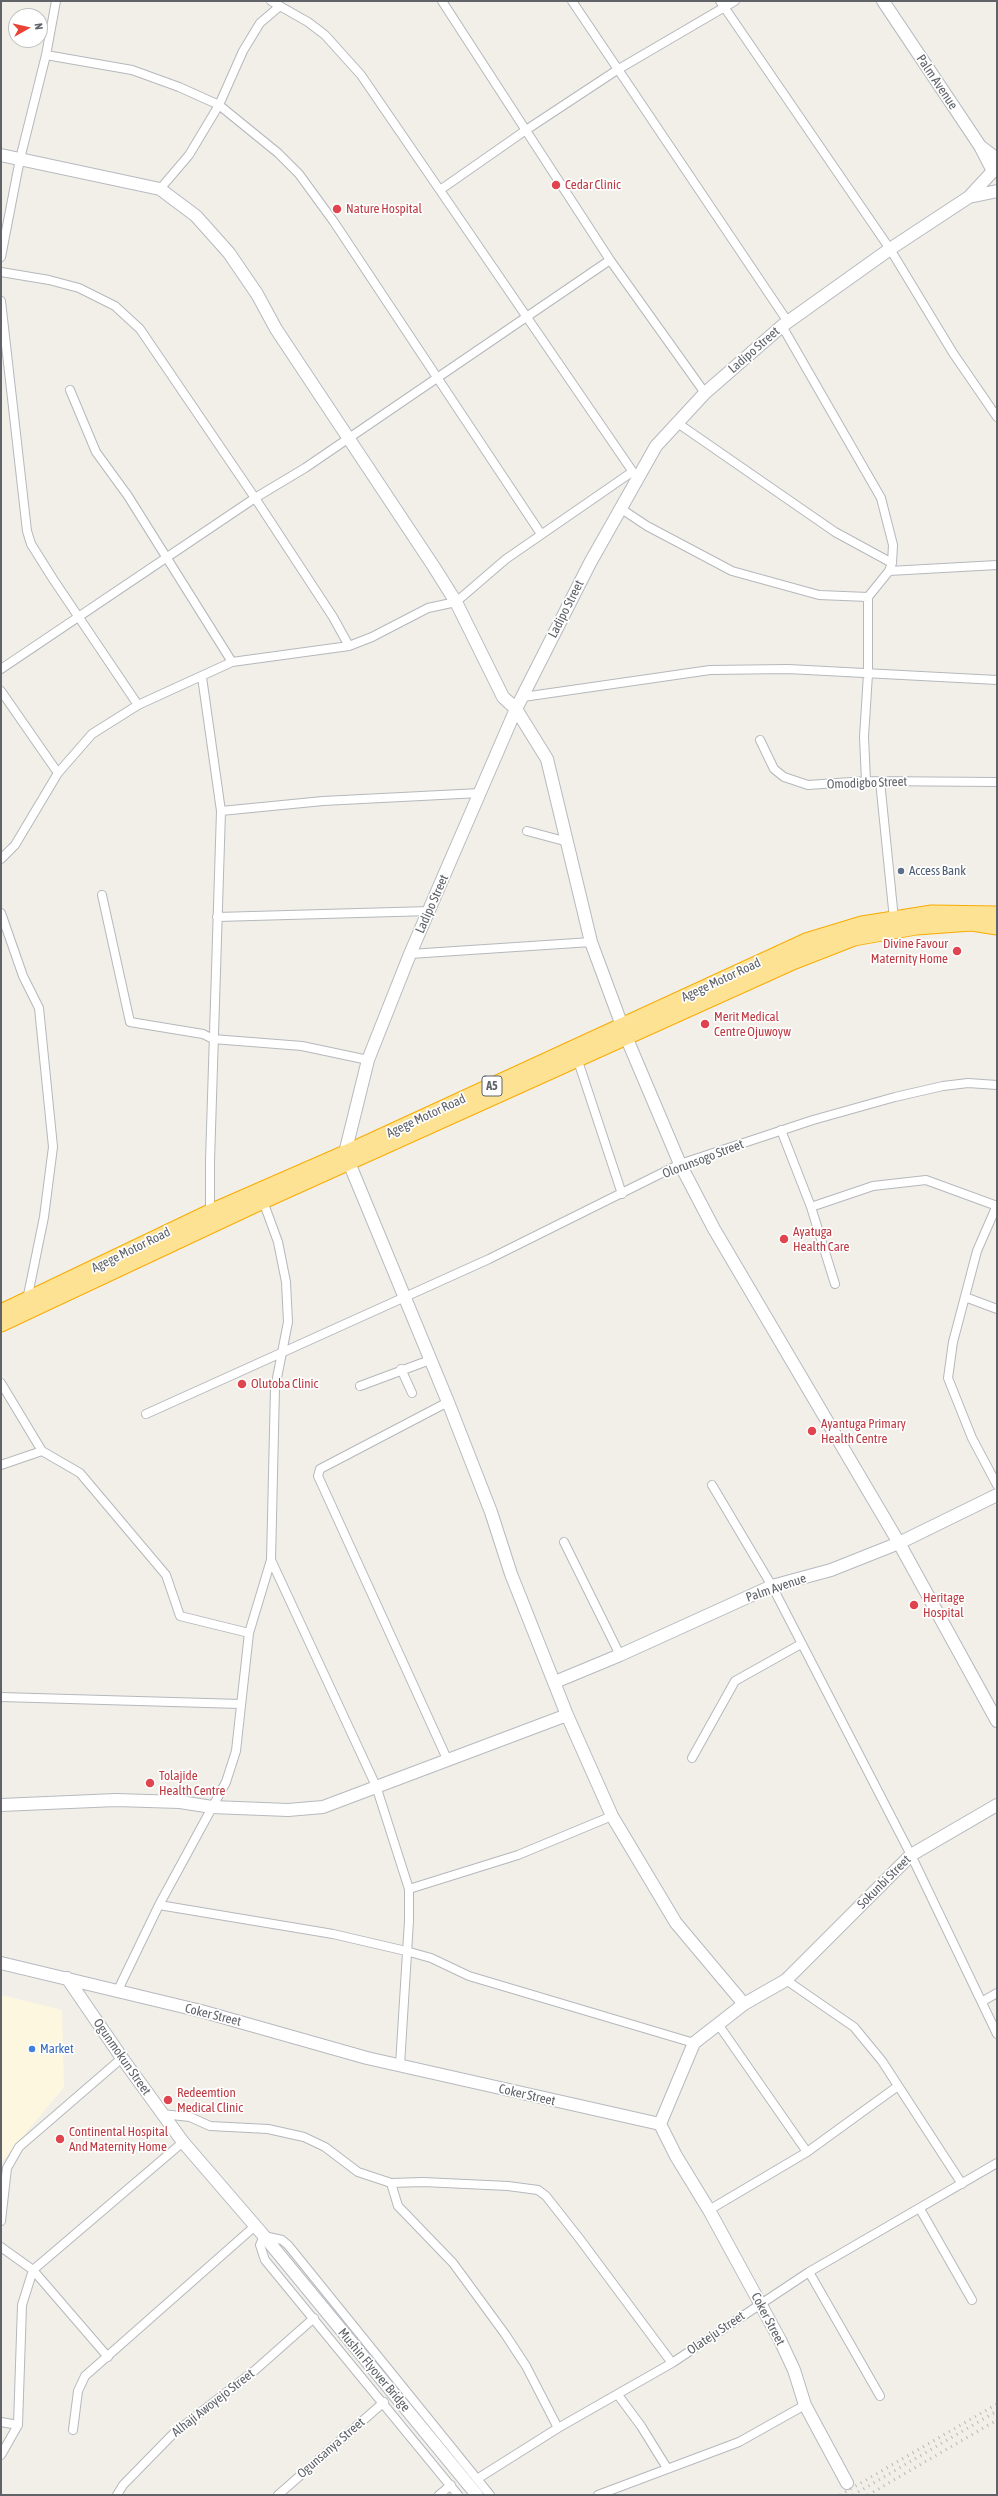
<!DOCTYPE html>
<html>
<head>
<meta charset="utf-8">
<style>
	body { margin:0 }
	#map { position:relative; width:998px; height:2496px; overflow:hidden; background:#f1efe8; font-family:"Asap Condensed",sans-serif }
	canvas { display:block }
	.frame { position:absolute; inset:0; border:2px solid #5f6368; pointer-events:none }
	.north { position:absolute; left:8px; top:8px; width:40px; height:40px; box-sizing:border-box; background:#fff; border:1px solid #bfc1c3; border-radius:50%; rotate:82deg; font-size:11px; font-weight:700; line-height:16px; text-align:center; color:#5f6368 }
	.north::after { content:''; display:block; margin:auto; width:14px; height:18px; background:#ea4335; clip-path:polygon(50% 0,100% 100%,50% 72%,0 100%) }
</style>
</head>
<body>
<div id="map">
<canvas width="998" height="2496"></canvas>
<div class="frame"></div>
<div class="north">N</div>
</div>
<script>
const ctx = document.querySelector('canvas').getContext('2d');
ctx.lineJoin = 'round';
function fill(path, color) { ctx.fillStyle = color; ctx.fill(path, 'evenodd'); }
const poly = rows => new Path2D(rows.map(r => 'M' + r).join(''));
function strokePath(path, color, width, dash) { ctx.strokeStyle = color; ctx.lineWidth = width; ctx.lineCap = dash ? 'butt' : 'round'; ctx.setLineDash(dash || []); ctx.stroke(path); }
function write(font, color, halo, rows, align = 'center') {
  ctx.font = font + ' "Asap Condensed",sans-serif'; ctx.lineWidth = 3.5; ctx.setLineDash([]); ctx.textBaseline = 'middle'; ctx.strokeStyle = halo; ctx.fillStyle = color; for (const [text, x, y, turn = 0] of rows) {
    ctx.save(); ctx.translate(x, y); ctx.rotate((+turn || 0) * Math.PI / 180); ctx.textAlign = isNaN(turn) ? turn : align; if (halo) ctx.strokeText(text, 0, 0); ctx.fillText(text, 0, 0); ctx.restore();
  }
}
fill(poly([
	[1,1995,62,2010,64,2087,1,2163]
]), '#fef7e0');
const street = poly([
	[271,1,308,22,325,35,361,75,635,475],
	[442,1,610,260,705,393],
	[572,1,788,322],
	[720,1,890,249,953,353,997,417],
	[46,55,132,70,179,87,219,105,278,153,299,174,334,222,541,534],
	[160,189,189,155,219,105,243,51,260,23,280,6],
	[440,190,526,130,617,70,735,1],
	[1,257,20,159,46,55,56,1],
	[1,272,49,280,79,288,115,306,140,329,255,498,333,617,349,646],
	[1,301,27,531,31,544,53,579,138,705],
	[782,326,881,498,893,545,892,563,889,571,868,597,868,674,864,737,866,781],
	[70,390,96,452,128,496,232,662],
	[676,422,835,532,892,563],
	[620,508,647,526,732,571,819,595,868,597],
	[889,571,997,565],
	[1,669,255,498,305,468,610,260],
	[202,677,221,811,210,1161,210,1212],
	[1,691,58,773,15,845,1,859],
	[523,697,710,670,788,669,997,680],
	[760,740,774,769,784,777,808,785,866,781,997,782],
	[58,773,92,734,138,705,232,662,349,646,372,637,428,608,456,602,506,559,632,472],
	[880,781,894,919],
	[221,811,323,801,480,793],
	[527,831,568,842],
	[102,895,130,1022,203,1034,213,1039,302,1046,368,1060],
	[1,913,23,976,39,1008,53,1147,44,1217,27,1300],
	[217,917,430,911],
	[410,954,591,942],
	[578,1061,622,1194],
	[781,1130,811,1207,835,1284],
	[997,1205,977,1251,953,1342,948,1378,972,1438,997,1485],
	[811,1207,873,1186,926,1180,997,1206],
	[965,1297,997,1309],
	[401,1369,412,1393],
	[1,1383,42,1451,80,1473,166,1575,180,1616,249,1633],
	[360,1386,430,1360],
	[146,1414,489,1259,680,1164,813,1120,895,1097,943,1086,968,1083,997,1085],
	[1,1465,42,1451],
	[712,1485,772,1586,911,1855,997,2034],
	[564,1542,620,1655],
	[271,1560,376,1786,409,1889,409,1921,400,2065],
	[1,1697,241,1704],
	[692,1758,735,1681,801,1644],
	[448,1761,318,1476,320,1469,448,1402],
	[409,1889,518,1855,612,1816],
	[159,1905,333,1934,406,1951,431,1958,469,1976,694,2043],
	[786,1980,854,2027,882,2061,962,2184],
	[117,1992,159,1905,226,1782,236,1751,249,1633,271,1560,275,1388,288,1322,286,1282,278,1242,263,1201],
	[983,2001,997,1993],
	[718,2024,807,2152],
	[162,2114,190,2117,210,2126,268,2129,304,2137,325,2147,358,2172,391,2183,423,2182,508,2186,538,2190,546,2196,579,2238,672,2363],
	[391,2183,398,2206,453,2263,505,2334,526,2366,558,2428],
	[920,2209,972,2300],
	[709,2210,807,2152,898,2086],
	[1,2221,7,2168,19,2147,122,2058],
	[1,2247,33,2270,108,2357],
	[809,2272,880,2396],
	[618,2395,641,2426,667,2468],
	[1,2422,18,2425],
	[73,2430,78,2391,85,2376,255,2226],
	[1,2455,18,2425,22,2305,33,2270,183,2142],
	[477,2479,558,2428,672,2363,809,2272,997,2163],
	[117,2495,123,2485,173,2434,254,2371,314,2318],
	[278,2495,384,2402],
	[439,2495,451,2485],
	[458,2495,265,2260,260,2245,264,2236,282,2240,288,2245,490,2495],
	[598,2495,739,2442,805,2405]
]);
const secondary = poly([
	[883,1,980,146,997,159],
	[1,155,160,189,196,216,229,253,257,294,276,329,434,567,456,602,503,697,516,709,547,759,591,942,627,1039,680,1164,714,1229,899,1543,997,1721],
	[969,197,997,191],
	[555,1682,620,1655,772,1586,831,1570,899,1543,997,1495],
	[1,1805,116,1800,180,1802,212,1807,288,1810,323,1807,567,1715],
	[1,1963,201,2011,367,2058,660,2124,676,2156,709,2210,780,2340,794,2370,805,2405,847,2483],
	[67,1978,122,2058,183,2142,264,2236,477,2495],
	[744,2004,676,1923,612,1816,567,1715,511,1574,491,1512,448,1402,345,1153,368,1060,410,954,516,709,590,563,656,446,705,393,782,326,890,249,969,197,993,171,980,146],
	[660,2124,694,2043,744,2004,786,1980,911,1855,997,1805]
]);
const highway = poly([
	[1,1312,210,1212,345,1153,806,941,862,924,932,913,997,914],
	[1,1324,263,1201,795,961,854,938,916,927,972,923,997,927]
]);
strokePath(street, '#b5b8bc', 10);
strokePath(secondary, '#b6babf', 14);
strokePath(highway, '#f9ab00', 17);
strokePath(street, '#fff', 8);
strokePath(secondary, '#fff', 12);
strokePath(highway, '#fde293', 15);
strokePath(poly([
	[840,2495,997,2404],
	[853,2495,997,2411],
	[868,2495,997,2420]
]), '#b6b7b8', 3, [1, 5]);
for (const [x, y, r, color] of [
	[556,185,5,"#e0444e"],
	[337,209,5,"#e0444e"],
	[901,871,4,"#5c6f8a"],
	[957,951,5,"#e0444e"],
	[705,1024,5,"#e0444e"],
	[784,1239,5,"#e0444e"],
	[242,1384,5,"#e0444e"],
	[812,1431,5,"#e0444e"],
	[914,1605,5,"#e0444e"],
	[150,1783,5,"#e0444e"],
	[32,2049,4,"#3f7fe0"],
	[168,2100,5,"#e0444e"],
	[60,2139,5,"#e0444e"]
]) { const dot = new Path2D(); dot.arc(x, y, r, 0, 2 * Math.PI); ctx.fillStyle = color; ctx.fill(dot); strokePath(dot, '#fff', 1.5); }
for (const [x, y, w] of [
	[492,1086,20]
]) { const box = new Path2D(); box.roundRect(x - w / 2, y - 10, w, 20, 3); ctx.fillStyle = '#fff'; ctx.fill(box); strokePath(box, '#5f6368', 1); }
write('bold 12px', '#5f6368', null, [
	["A5",492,1086]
]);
write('13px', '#5f6368', '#fff', [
	["Palm Avenue",937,82,56],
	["Ladipo Street",754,350,-41],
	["Ladipo Street",566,609,-63],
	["Omodigbo Street",867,783,-2],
	["Ladipo Street",432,904,-66],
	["Agege Motor Road",721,980,-25],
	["Agege Motor Road",426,1116,-25],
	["Olorunsogo Street",703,1159,-21],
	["Agege Motor Road",131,1250,-26],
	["Palm Avenue",776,1588,-19],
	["Sokunbi Street",884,1882,-45],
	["Coker Street",213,2015,14],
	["Ogunmokun Street",122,2057,55],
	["Coker Street",527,2095,13],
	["Coker Street",768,2319,62],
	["Olateju Street",716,2333,-34],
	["Mushin Flyover Bridge",374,2370,50],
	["Alhaji Awoyejo Street",213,2403,-38],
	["Ogunsanya Street",331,2448,-41]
]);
write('13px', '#be3a42', '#fff', [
	["Cedar Clinic",565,185],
	["Nature Hospital",346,209],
	["Divine Favour",948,944,"right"],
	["Maternity Home",948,959,"right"],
	["Merit Medical",714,1017],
	["Centre Ojuwoyw",714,1032],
	["Ayatuga",793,1232],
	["Health Care",793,1247],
	["Olutoba Clinic",251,1384],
	["Ayantuga Primary",821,1424],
	["Health Centre",821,1439],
	["Heritage",923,1598],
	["Hospital",923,1613],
	["Tolajide",159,1776],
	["Health Centre",159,1791],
	["Redeemtion",177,2093],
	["Medical Clinic",177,2108],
	["Continental Hospital",69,2132],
	["And Maternity Home",69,2147]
], 'left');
write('13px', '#4e5e75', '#fff', [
	["Access Bank",909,871]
], 'left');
write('13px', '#366cbe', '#fff', [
	["Market",40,2049]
], 'left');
</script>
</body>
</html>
